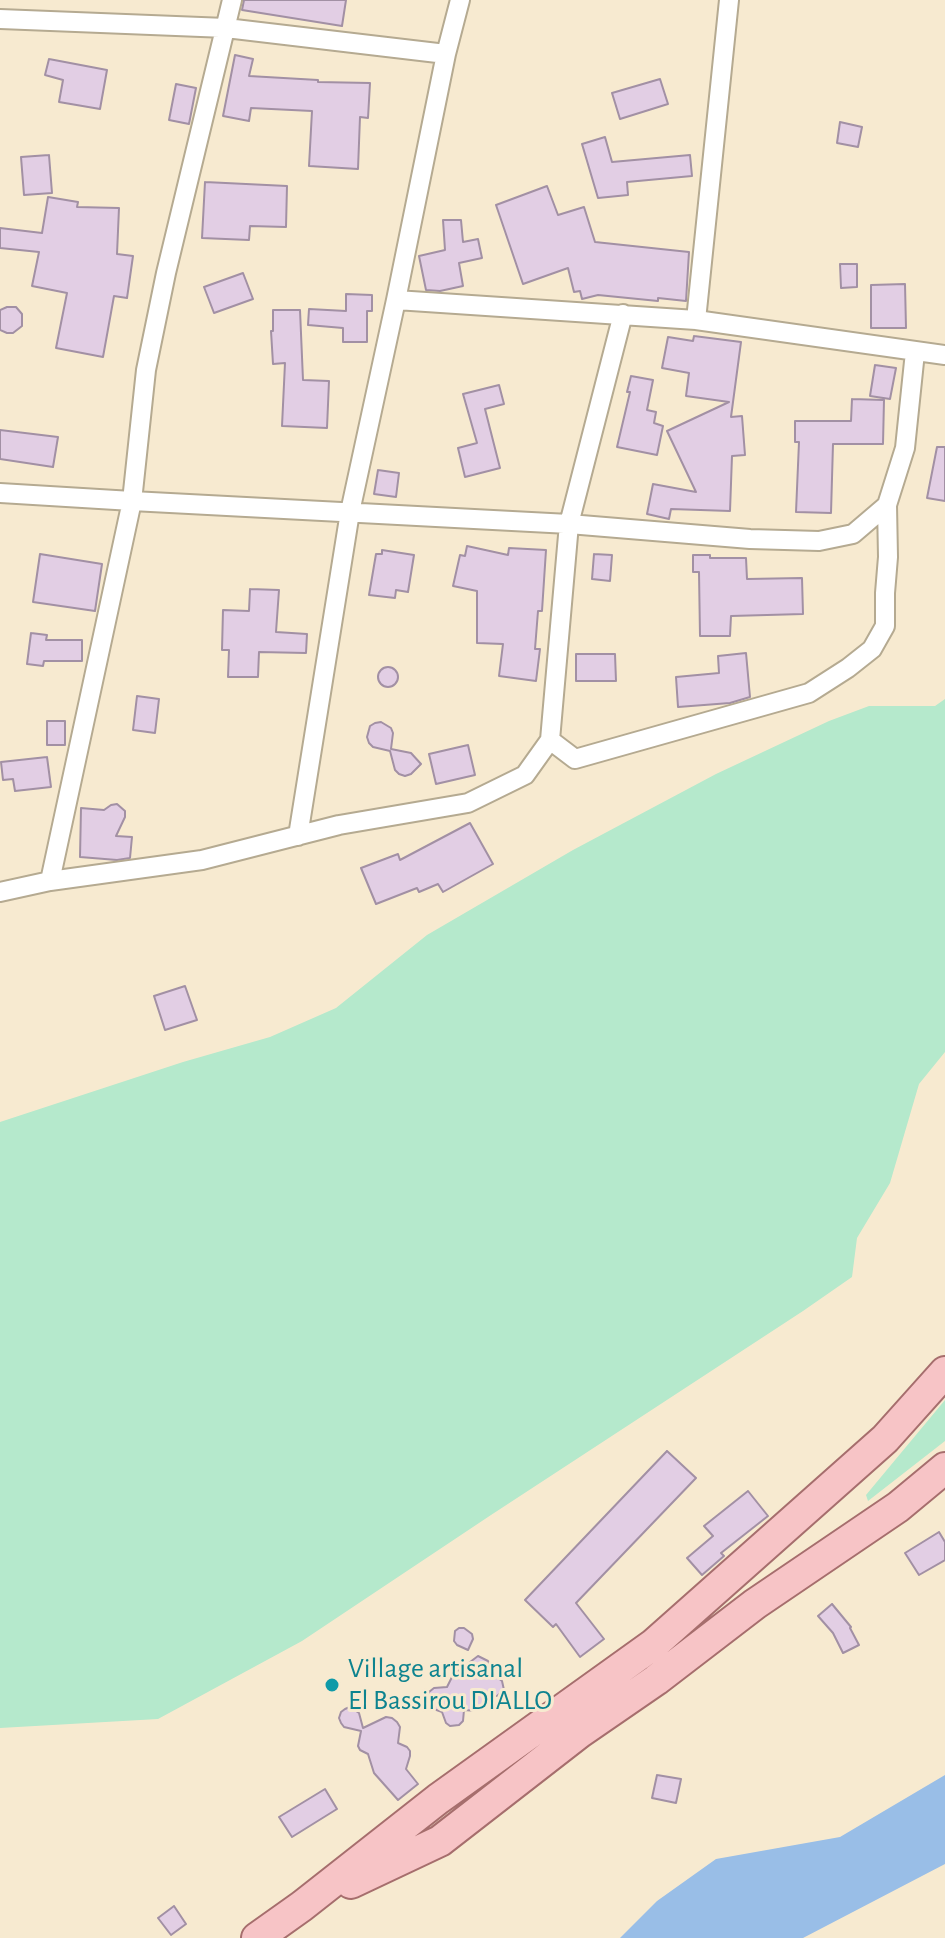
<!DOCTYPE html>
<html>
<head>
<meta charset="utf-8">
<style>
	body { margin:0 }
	canvas { display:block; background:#f7ead0 }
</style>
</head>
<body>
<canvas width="945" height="1938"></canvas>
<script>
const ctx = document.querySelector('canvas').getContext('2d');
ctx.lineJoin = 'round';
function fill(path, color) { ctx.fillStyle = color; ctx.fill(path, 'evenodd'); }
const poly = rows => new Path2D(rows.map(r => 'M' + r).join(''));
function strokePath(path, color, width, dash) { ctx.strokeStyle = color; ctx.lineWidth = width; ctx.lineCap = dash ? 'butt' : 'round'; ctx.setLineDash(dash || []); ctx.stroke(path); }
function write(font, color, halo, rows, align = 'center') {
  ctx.font = font + ' "Alegreya Sans",sans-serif'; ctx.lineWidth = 6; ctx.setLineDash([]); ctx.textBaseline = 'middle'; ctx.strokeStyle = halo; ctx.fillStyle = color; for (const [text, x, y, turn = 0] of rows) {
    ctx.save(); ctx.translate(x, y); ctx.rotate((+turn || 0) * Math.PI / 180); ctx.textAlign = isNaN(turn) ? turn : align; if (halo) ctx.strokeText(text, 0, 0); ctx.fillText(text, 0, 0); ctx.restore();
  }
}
fill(poly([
	[945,699,945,1052,919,1084,890,1183,857,1238,852,1277,803,1311,491,1515,302,1641,158,1719,0,1728,0,1122,183,1062,270,1037,336,1008,427,935,573,850,716,774,829,721,869,706,935,706],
	[945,1400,945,1441,868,1501,866,1495]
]), '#b5e9cc');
fill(poly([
	[945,1775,945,1864,803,1938,620,1938,657,1901,716,1859,840,1837]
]), '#99bee7');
const building = poly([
	[244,0,346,0,342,26,242,10,244,0],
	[235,55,253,59,249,76,318,80,318,82,370,83,368,118,360,117,358,169,309,166,312,111,251,108,249,121,223,116,235,55],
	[49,59,107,70,100,109,59,102,63,80,45,75,49,59],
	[660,79,668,104,620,119,612,93,660,79],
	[176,84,196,88,189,124,169,120,176,84],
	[840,122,862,127,858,147,837,143,840,122],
	[605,137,612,162,690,155,692,176,627,182,628,195,598,198,582,144,605,137],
	[49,155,52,193,24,195,21,157,49,155],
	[205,182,287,186,286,227,250,226,249,240,202,238,205,182],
	[547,186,558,215,584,207,595,242,689,252,686,301,658,298,658,301,598,295,582,299,580,291,574,292,568,268,523,284,496,205,547,186],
	[48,197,78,202,77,207,119,208,117,254,133,256,127,298,114,296,103,357,56,348,67,293,32,286,39,252,0,248,0,228,42,233,48,197],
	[443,220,461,220,463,242,478,239,482,258,459,263,463,286,440,291,426,290,419,256,445,250,443,220],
	[840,264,857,264,857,287,841,288,840,264],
	[243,273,253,299,214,313,204,287,243,273],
	[905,284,906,328,871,328,871,285,905,284],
	[346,294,372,295,372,311,367,311,367,342,343,342,343,328,308,325,309,309,346,311,346,294],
	[7,307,16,307,22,314,22,326,13,333,7,333,0,330,0,310,7,307],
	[273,310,300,310,303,380,329,381,327,428,282,426,285,363,273,364,271,331,273,331,273,310],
	[694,336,741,342,731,417,742,416,745,455,732,456,730,511,671,509,669,519,647,514,653,484,696,492,667,431,729,402,686,396,689,373,662,368,668,337,693,341,694,336],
	[875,365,896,368,890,399,870,396,875,365],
	[631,376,653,380,647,410,656,412,654,423,663,426,657,455,617,447,630,392,627,392,631,376],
	[499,385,504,404,485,409,500,468,465,477,458,448,477,443,463,394,499,385],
	[852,399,884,400,883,444,833,444,831,513,796,512,799,442,795,442,795,421,851,421,852,399],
	[0,430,58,437,53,467,0,459,0,430],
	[937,447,945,447,945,501,927,498,937,447],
	[378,470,399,473,396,497,374,494,378,470],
	[467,546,508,555,509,548,546,550,542,611,538,611,535,649,540,649,536,681,499,676,503,644,477,643,477,591,453,586,460,555,465,556,467,546],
	[382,550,414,555,408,592,396,590,395,598,369,595,376,554,382,554,382,550],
	[40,554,102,564,95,611,33,602,40,554],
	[594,554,612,555,610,581,592,579,594,554],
	[693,555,710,555,710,558,746,558,747,579,802,578,803,614,731,616,730,636,700,636,699,572,693,572,693,555],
	[250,589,279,590,276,632,307,634,306,653,259,652,258,677,228,677,229,650,222,650,223,610,249,611,250,589],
	[31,633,47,635,46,640,82,640,82,661,44,661,43,666,27,664,31,633],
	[746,653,750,697,730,703,678,707,676,677,719,673,718,656,746,653],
	[576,654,615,654,616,681,576,681,576,654],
	'378 677a10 10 0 1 1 20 0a10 10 0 1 1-20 0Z',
	[137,696,159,699,155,733,133,730,137,696],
	[47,721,65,721,65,745,47,745,47,721],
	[381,722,391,728,393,733,391,749,411,753,421,764,411,774,405,776,399,774,395,770,390,751,373,747,369,743,367,737,370,726,375,723,381,722],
	[468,745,475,775,436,784,429,754,468,745],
	[47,757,51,787,15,791,13,779,3,780,1,762,47,757],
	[117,804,125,811,125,817,116,836,132,837,130,858,117,860,80,857,81,808,104,810,111,805,117,804],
	[470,823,493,864,443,892,438,884,419,892,417,888,376,904,361,868,398,854,400,860,470,823],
	[185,986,197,1020,165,1030,154,996,185,986],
	[667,1451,696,1478,576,1603,604,1639,580,1657,556,1624,553,1627,525,1600,667,1451],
	[748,1491,768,1516,721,1553,724,1556,702,1575,687,1558,713,1536,704,1526,748,1491],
	[939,1532,945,1542,945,1560,919,1575,905,1553,939,1532],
	[832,1604,851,1627,850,1628,859,1645,843,1653,833,1633,818,1616,832,1604],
	[459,1628,464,1628,472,1634,473,1639,468,1650,457,1645,454,1641,455,1631,459,1628],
	[478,1656,488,1661,493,1674,502,1681,504,1690,497,1696,491,1696,481,1709,477,1711,464,1710,463,1721,459,1725,450,1726,446,1723,442,1712,431,1708,428,1703,427,1697,429,1692,434,1688,447,1687,453,1675,478,1656],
	[350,1707,359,1713,363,1728,386,1717,392,1718,397,1722,400,1727,398,1743,407,1747,410,1751,410,1756,406,1769,418,1784,398,1800,374,1773,368,1754,360,1750,358,1746,361,1731,344,1727,341,1723,339,1718,341,1712,345,1709,350,1707],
	[657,1775,681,1779,676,1803,652,1798,657,1775],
	[325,1789,337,1809,292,1837,279,1817,325,1789],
	[174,1906,186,1924,171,1935,158,1918,174,1906]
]);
fill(building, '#e2cee4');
strokePath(building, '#a290a4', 2);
const minor = poly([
	[232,0,166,273,146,370,132,501,569,524,750,539,819,541,853,534,887,505],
	[0,19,226,28,446,54],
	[396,300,696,320,945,355],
	[696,320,729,0],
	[0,493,132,501,50,881],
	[550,740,575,759,809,693,848,668,872,649,885,626,885,593,888,557,887,505,905,448,915,352],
	[298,836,350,512,396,300,446,54,460,0],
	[0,892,50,881,202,860,339,825,468,803,525,775,550,740,569,524,623,314]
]);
const primary = poly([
	[351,1883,440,1841,579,1733,656,1680,755,1604,898,1507,945,1468],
	[257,1938,302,1906,438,1799,654,1644,885,1439,945,1372]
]);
strokePath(minor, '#b5aa91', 22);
strokePath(primary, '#a66e6d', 34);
strokePath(minor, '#fff', 18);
strokePath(primary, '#f7c4c6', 30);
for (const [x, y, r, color] of [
	[332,1685,8,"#0f9aa8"]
]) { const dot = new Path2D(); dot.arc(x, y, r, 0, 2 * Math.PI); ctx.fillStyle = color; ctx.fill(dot); strokePath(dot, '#f7ead0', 3); }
write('28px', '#0d838f', '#f7ead0', [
	["Village artisanal",348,1669],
	["El Bassirou DIALLO",348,1701]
], 'left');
</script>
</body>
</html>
